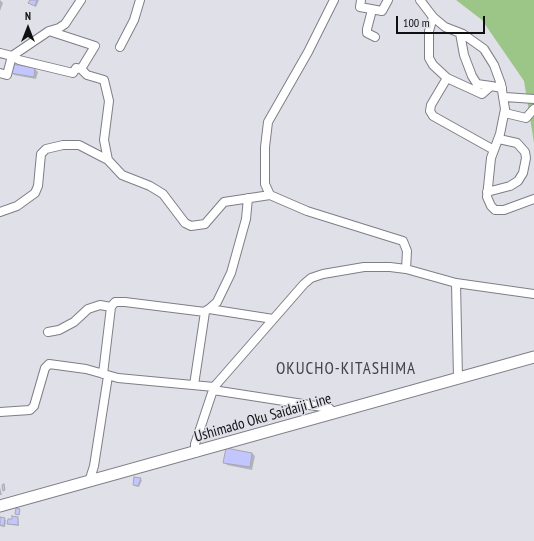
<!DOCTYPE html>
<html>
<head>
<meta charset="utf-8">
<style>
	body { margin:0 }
	#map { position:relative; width:534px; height:541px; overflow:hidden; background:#e0e0e9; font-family:"PT Sans Narrow",sans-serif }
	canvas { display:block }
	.north { position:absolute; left:8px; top:8px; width:40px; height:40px; -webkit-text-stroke:3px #e0e0e9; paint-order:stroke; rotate:0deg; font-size:11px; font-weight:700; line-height:16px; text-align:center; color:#101013 }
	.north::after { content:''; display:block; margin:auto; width:14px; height:18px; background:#101013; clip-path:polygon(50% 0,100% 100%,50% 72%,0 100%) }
	.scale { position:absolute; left:396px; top:16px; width:89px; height:18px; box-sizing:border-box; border:2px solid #101013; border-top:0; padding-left:5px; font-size:12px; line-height:14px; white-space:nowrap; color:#101013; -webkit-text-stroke:3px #e0e0e9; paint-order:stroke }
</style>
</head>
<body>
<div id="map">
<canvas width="534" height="541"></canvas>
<div class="north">N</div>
<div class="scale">100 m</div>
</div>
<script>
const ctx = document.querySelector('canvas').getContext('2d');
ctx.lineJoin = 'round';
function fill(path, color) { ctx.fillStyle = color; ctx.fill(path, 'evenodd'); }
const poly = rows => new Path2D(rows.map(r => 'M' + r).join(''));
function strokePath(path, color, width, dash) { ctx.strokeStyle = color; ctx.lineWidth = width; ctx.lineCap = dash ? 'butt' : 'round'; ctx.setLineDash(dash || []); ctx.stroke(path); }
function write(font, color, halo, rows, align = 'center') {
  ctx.font = font + ' "PT Sans Narrow",sans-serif'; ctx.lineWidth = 3; ctx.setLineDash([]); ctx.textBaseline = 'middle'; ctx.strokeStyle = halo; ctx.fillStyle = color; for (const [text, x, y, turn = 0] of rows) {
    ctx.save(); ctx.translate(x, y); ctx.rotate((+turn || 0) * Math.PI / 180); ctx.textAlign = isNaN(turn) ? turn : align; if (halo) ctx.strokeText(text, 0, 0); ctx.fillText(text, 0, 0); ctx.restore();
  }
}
fill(poly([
	[456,0,534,0,534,143,524,81,482,20]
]), '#9cc687');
fill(poly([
	[0,0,3,3,0,11],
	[31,0,39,0,36,7,29,3],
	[13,65,35,69,38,72,36,79,14,75,12,72],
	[227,449,252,453,255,456,252,470,227,465,224,462],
	[140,479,142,480,139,487,135,486,134,485],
	[0,487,2,495,0,495],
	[18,518,19,526,8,524,8,520,13,520],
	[0,519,6,520,5,527,0,526]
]), '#0003');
const building = poly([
	[30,0,37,0,35,6,28,3,30,0],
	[12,64,35,68,34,77,10,73,12,64],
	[226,448,252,453,250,467,223,463,226,448],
	[134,477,141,478,138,486,133,485,134,477],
	[4,484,5,490,3,491,2,485,4,484],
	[16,508,20,509,19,515,15,514,16,508],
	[12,516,18,517,18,525,7,524,8,519,12,519,12,516],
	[0,517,5,518,4,526,0,525,0,517]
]);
fill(building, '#c2c5fe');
strokePath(building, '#a7a7b0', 1);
const minor = poly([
	[334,0,308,52,268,122,265,147,265,184,270,195,307,211,403,241,407,251,406,269],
	[361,0,360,7,382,11,388,0],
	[420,0,433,17,445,27,463,34,484,49,494,65,501,84,505,109,500,134,491,158,487,197,491,206,495,210,504,210,534,199],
	[372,10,367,29,367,33,375,37],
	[433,17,429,31,429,58,433,65,447,78],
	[460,33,464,55,472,76,477,84,491,86],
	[120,47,134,20,140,0],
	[0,53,12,56,49,31,59,28,65,24,81,0],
	[81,69,87,75,104,80,109,101,104,140,108,160,122,175,150,186,163,194,185,223,191,226,205,224,224,202,270,195],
	[0,73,7,75,12,56,19,60,73,73,76,68,81,69,95,46,49,31],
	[505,97,534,99],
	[505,113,526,118,534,109],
	[494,150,433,116,430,111,431,105,447,78,482,94,491,86,502,88],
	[487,192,510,186,518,181,523,173,526,158,525,152,517,143,499,139],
	[0,212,17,206,35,193,38,186,41,154,46,149,63,145,79,145,108,160],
	[456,283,458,378],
	[111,307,115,302,125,302,205,312,194,385],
	[209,309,217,302,231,273,246,219,248,198],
	[207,310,209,309,273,319],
	[48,332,59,330,74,322,88,309,100,305,111,307,103,374],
	[214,387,304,284,311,278,323,274,364,267,390,267,406,269,456,283,534,294],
	[213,390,329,408,334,413],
	[0,412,30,410,34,406,45,368,49,364,86,369,118,378,214,387,195,444,195,453],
	[89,482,94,466,108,376]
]);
const major = poly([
	[0,506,534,357]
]);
strokePath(minor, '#7f7e87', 10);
strokePath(major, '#7f7e87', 13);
strokePath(minor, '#fff', 8);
strokePath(major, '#fff', 11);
write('15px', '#101013', '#e0e0e9', [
	["Ushimado Oku Saidaiji Line",263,418,-16]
]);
ctx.letterSpacing = '1px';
write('17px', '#424249', '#e0e0e9', [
	["OKUCHO-KITASHIMA",346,369]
]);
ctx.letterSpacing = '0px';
</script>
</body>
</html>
